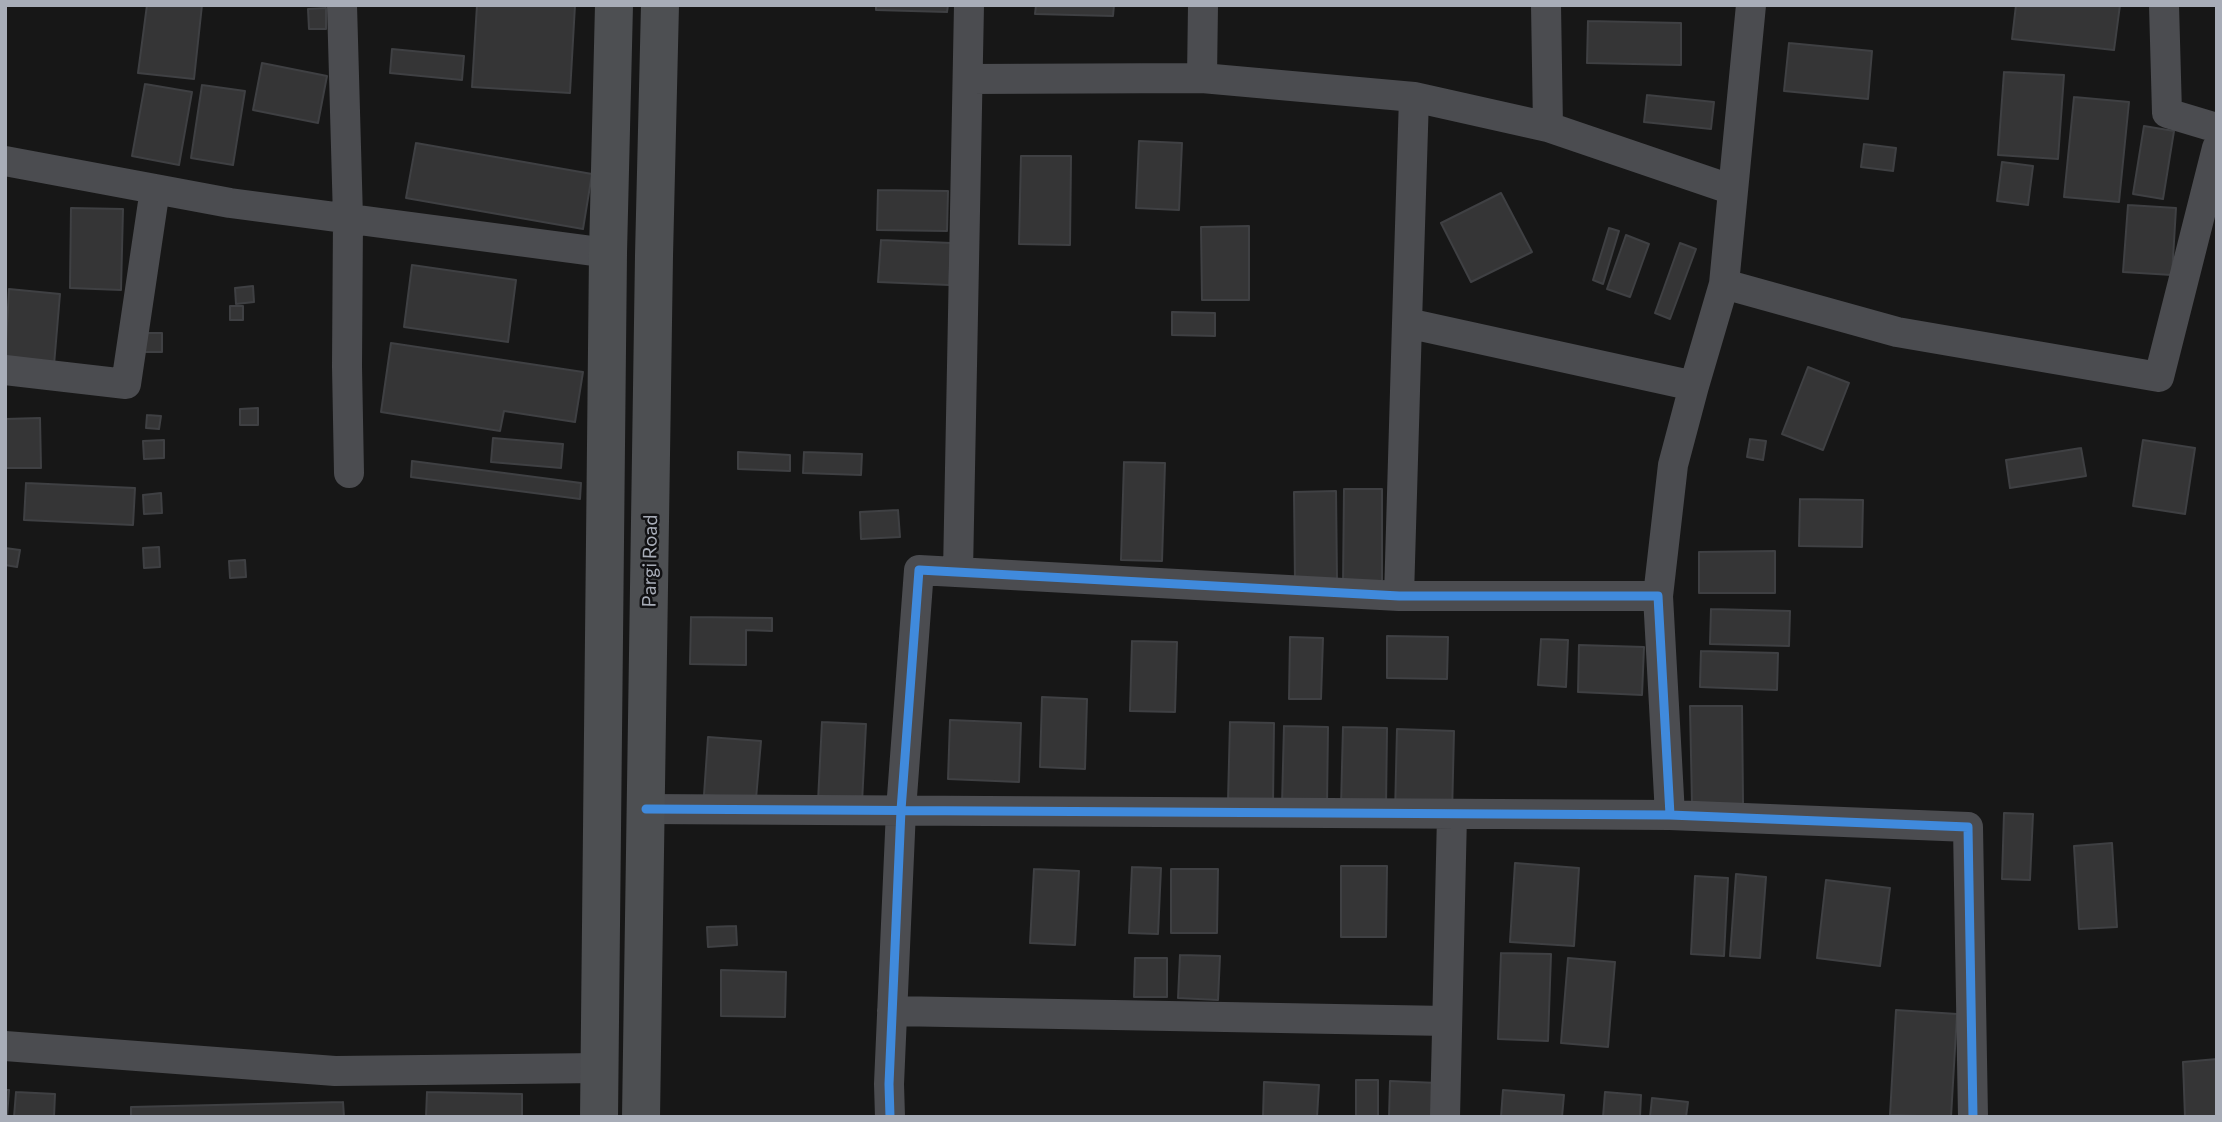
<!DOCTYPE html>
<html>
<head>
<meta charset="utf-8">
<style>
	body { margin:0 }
	#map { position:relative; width:2222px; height:1122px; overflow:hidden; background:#171717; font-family:Commissioner,sans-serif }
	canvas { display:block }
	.frame { position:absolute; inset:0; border:7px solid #a8adb8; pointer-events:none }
</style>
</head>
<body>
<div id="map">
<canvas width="2222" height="1122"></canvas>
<div class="frame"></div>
</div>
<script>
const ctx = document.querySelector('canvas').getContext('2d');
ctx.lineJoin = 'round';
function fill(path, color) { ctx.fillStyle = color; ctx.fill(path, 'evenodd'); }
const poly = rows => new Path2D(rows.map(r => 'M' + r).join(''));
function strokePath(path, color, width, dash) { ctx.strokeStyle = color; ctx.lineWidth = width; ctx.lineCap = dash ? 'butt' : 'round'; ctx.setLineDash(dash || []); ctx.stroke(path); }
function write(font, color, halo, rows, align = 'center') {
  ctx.font = font + ' Commissioner,sans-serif'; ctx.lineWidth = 5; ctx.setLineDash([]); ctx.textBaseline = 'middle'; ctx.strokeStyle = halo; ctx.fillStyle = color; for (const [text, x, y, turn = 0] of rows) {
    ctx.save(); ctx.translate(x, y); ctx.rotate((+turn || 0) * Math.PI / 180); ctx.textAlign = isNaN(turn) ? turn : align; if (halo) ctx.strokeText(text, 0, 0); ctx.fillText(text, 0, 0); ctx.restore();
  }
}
const building = poly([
	[147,5,202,5,194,79,138,73,147,5],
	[477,5,575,5,570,93,472,87,477,5],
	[876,5,948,5,947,12,876,10,876,5],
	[1036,5,1114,5,1113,16,1035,14,1036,5],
	[2016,5,2120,5,2114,50,2012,39,2016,5],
	[326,8,326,29,309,29,308,9,326,8],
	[1588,21,1681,23,1681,65,1587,63,1588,21],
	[1789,43,1872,51,1868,99,1784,91,1789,43],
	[392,49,464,56,462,80,390,73,392,49],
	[262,63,327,76,318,123,253,110,262,63],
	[2004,72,2064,75,2058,159,1998,155,2004,72],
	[145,84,192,92,179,165,132,156,145,84],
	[202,85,245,91,233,165,191,158,202,85],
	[1647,95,1714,102,1711,129,1644,122,1647,95],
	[2074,97,2129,102,2119,202,2064,197,2074,97],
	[2144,126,2174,131,2163,199,2133,194,2144,126],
	[1139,141,1182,143,1179,210,1136,208,1139,141],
	[416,143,592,174,583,229,406,198,416,143],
	[1864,144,1896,148,1893,171,1861,167,1864,144],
	[1021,156,1071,156,1070,245,1019,244,1021,156],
	[2002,162,2033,166,2028,205,1997,201,2002,162],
	[878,190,948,191,947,231,877,230,878,190],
	[1501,193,1532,252,1471,282,1441,223,1501,193],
	[2128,205,2176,208,2172,275,2123,272,2128,205],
	[71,208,123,209,121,290,70,288,71,208],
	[1249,226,1249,300,1202,300,1201,227,1249,226],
	[1609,228,1619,231,1603,284,1593,280,1609,228],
	[1626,235,1649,244,1630,297,1607,289,1626,235],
	[881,240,951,243,949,285,878,282,881,240],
	[1680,243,1696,249,1670,319,1655,313,1680,243],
	[412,265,516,280,508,342,404,327,412,265],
	[253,286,254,302,236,304,235,288,253,286],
	[9,289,60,294,54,365,5,361,9,289],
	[230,306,243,306,243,320,230,320,230,306],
	[1172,312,1215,313,1215,336,1172,335,1172,312],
	[144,333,162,333,162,352,144,352,144,333],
	[391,343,583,372,575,422,504,411,500,431,381,412,391,343],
	[1808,367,1849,383,1823,450,1782,434,1808,367],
	[258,408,258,425,240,425,240,409,258,408],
	[147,415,161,416,159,429,146,428,147,415],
	[40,418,41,468,5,468,5,419,40,418],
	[493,438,563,444,561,468,491,462,493,438],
	[1750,439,1766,441,1763,460,1747,457,1750,439],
	[164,440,164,458,144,459,143,441,164,440],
	[2143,440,2195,448,2185,514,2133,506,2143,440],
	[2081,448,2086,476,2010,488,2006,460,2081,448],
	[738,452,790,455,790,471,738,469,738,452],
	[804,452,862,454,861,475,803,473,804,452],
	[412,461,581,483,580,499,411,477,412,461],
	[1124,462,1165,463,1162,561,1121,560,1124,462],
	[26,483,135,488,133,525,24,520,26,483],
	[1344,489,1382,489,1382,586,1343,586,1344,489],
	[1336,491,1337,582,1295,583,1294,492,1336,491],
	[161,493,162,513,144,514,143,495,161,493],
	[1800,499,1863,500,1862,547,1799,546,1800,499],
	[898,510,900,537,861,539,860,512,898,510],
	[159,547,160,567,144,568,143,548,159,547],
	[5,548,20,550,17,567,5,565,5,548],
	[1775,551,1775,593,1699,593,1699,552,1775,551],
	[245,560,246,577,230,578,229,561,245,560],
	[1711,609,1790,611,1789,646,1710,644,1711,609],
	[691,617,772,618,772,631,746,630,746,665,690,664,691,617],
	[1387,636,1448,637,1447,679,1387,678,1387,636],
	[1290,637,1323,638,1321,699,1289,699,1290,637],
	[1541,639,1568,640,1566,687,1538,685,1541,639],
	[1132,641,1177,642,1175,712,1130,711,1132,641],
	[1579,645,1644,647,1642,695,1578,692,1579,645],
	[1701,651,1778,653,1777,690,1700,687,1701,651],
	[1042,697,1087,699,1085,769,1040,767,1042,697],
	[1690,706,1742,706,1743,804,1692,804,1690,706],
	[950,720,1021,723,1019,782,948,779,950,720],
	[822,722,866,724,862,803,818,801,822,722],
	[1230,722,1274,723,1273,803,1228,801,1230,722],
	[1284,726,1328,727,1327,806,1282,805,1284,726],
	[1343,727,1387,728,1386,808,1341,807,1343,727],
	[1397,729,1454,731,1452,815,1395,814,1397,729],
	[708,737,761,741,756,799,704,795,708,737],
	[2004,813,2033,814,2030,880,2002,879,2004,813],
	[2112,843,2117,927,2079,929,2074,846,2112,843],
	[1515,863,1579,868,1574,946,1510,942,1515,863],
	[1341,866,1387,866,1386,937,1341,937,1341,866],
	[1132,867,1161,868,1158,934,1129,933,1132,867],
	[1034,869,1079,871,1075,945,1030,943,1034,869],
	[1171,869,1218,869,1217,933,1171,933,1171,869],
	[1736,874,1766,877,1760,958,1730,956,1736,874],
	[1695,876,1728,878,1724,956,1691,954,1695,876],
	[1826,880,1890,888,1880,966,1817,958,1826,880],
	[736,926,737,945,708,947,707,927,736,926],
	[1501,953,1551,954,1548,1041,1498,1039,1501,953],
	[1180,955,1220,956,1218,1000,1178,998,1180,955],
	[1135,958,1167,958,1167,997,1134,997,1135,958],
	[1568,958,1615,962,1608,1047,1561,1043,1568,958],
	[721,970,786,972,785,1017,721,1016,721,970],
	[1896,1010,1957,1014,1951,1117,1890,1115,1896,1010],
	[2217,1059,2217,1117,2185,1117,2183,1062,2217,1059],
	[1356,1080,1378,1080,1378,1117,1356,1117,1356,1080],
	[1390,1081,1438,1083,1437,1117,1389,1117,1390,1081],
	[1264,1082,1319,1085,1317,1117,1263,1117,1264,1082],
	[5,1090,9,1090,7,1117,5,1117,5,1090],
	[1503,1090,1564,1095,1562,1117,1501,1117,1503,1090],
	[16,1092,55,1094,54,1117,14,1117,16,1092],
	[427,1092,522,1094,522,1117,426,1117,427,1092],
	[1605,1092,1641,1095,1640,1117,1603,1117,1605,1092],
	[1652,1098,1688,1102,1686,1117,1650,1117,1652,1098],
	[343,1102,344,1117,131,1117,131,1107,343,1102]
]);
fill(building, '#353536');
strokePath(building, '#3f4043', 2);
strokePath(poly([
	[342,5,348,218,347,366,349,473],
	[2164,5,2167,113,2217,128],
	[1202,78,1414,97,1548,127,1546,5],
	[969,79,1202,78,1203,5],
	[1548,127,1733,190],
	[5,161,230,203,608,253],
	[1724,284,1897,332,2159,377,2217,148],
	[1407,323,1414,97],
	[5,370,126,384,155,189],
	[1694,386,1724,284,1751,5],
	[958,572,969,5],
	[1399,596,1407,323,1694,386,1673,465,1658,596],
	[646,809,1670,815,1968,827,1973,1117],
	[892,1011,1447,1021],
	[5,1046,335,1071,600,1068],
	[890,1117,889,1084,901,810,919,570,1399,596,1658,596,1670,815],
	[1445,1117,1452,815]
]), '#4b4c50', 30);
strokePath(poly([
	[599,1117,608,253,614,5],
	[641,1117,654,256,660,5]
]), '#4d4f52', 38);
strokePath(poly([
	[646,809,1670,815,1968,827,1973,1117],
	[890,1117,889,1084,901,810,919,570,1399,596,1658,596,1670,815]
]), '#408adc', 9);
write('19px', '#a8adb8', '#111113', [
	["Pargi Road",650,561,-89]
]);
</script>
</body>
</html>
